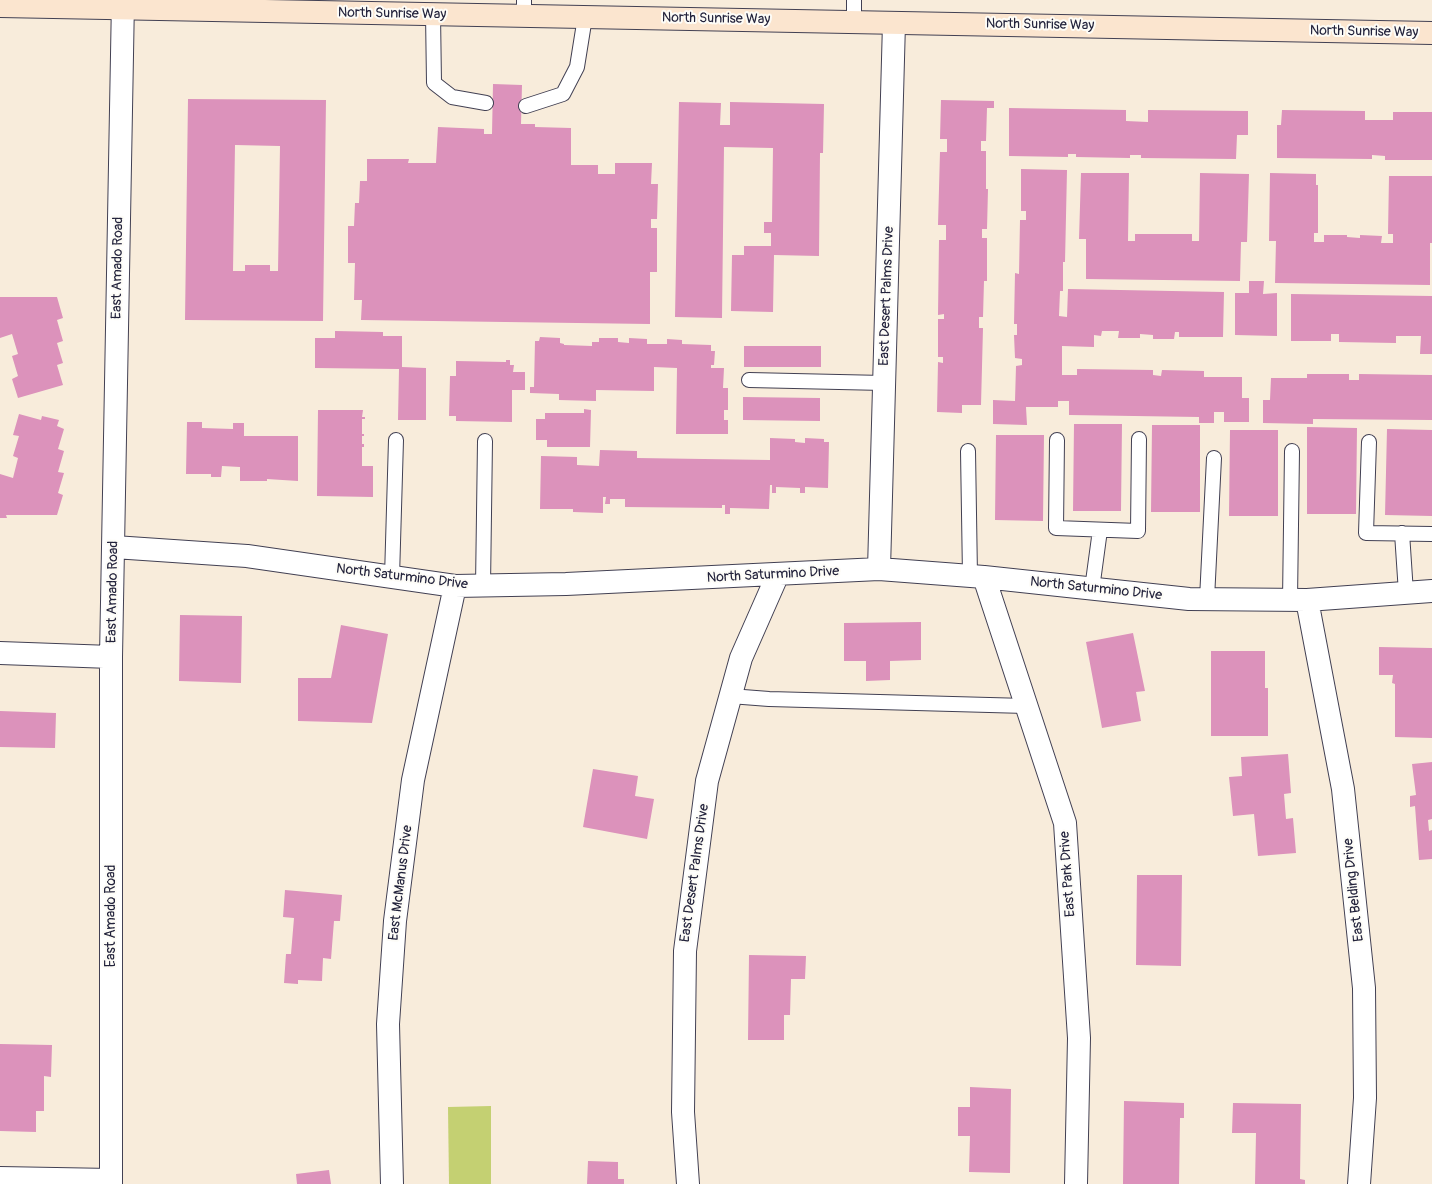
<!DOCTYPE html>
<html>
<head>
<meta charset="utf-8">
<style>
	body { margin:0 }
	canvas { display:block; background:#f8ecdb }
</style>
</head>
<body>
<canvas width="1432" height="1184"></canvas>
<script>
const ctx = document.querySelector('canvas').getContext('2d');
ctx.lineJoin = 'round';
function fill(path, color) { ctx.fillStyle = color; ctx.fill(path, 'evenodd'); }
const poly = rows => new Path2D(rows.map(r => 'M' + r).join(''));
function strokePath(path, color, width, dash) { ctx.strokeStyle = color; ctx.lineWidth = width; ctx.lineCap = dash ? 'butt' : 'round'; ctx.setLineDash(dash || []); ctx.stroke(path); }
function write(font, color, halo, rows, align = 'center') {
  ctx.font = font + ' Pangolin,sans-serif'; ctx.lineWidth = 4; ctx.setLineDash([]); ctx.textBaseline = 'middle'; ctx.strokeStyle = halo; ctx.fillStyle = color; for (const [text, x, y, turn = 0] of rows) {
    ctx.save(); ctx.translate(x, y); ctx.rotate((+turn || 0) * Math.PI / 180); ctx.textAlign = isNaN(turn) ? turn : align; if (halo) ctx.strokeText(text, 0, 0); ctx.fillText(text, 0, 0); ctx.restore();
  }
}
fill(poly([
	[491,1106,491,1184,449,1184,448,1107]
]), '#c4d072');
fill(poly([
	[493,84,522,85,521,124,535,124,535,127,571,128,571,165,598,165,598,174,615,174,615,163,652,163,651,184,658,184,657,219,651,219,651,228,657,228,657,272,650,272,650,324,361,320,362,300,354,300,355,263,348,263,348,226,354,226,355,203,359,203,360,181,367,181,367,159,409,159,408,163,436,163,438,127,484,129,484,134,492,134],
	[188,99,326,100,323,321,185,320],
	[235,145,280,146,278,271,270,271,270,265,245,265,245,271,233,271],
	[941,100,994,101,994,108,987,108,986,141,981,141,981,151,986,151,986,189,988,189,987,229,982,229,982,238,987,238,987,281,984,281,983,317,979,317,979,328,983,328,981,405,962,405,962,413,937,412,938,362,943,363,943,357,938,357,938,319,944,319,944,314,938,315,939,240,946,240,946,225,938,225,940,152,947,152,947,139,940,139],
	[679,102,721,103,720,125,730,125,730,102,824,104,823,153,820,153,819,256,774,255,773,312,731,311,732,255,744,255,744,246,771,246,771,233,764,233,764,222,772,222,773,148,724,147,722,318,675,317],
	[1009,108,1126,110,1126,121,1148,122,1148,110,1248,111,1248,135,1237,135,1236,159,1141,158,1141,155,1130,155,1130,158,1076,157,1076,154,1068,154,1068,157,1009,156],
	[1282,110,1365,111,1365,120,1393,120,1393,112,1432,112,1432,160,1385,160,1385,156,1372,155,1372,159,1277,158,1277,125,1281,125],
	[1021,169,1067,170,1065,262,1063,262,1063,291,1060,291,1059,316,1067,317,1068,289,1224,292,1223,337,1179,337,1179,332,1175,332,1174,339,1153,339,1153,335,1140,334,1140,338,1118,338,1119,331,1102,331,1101,336,1094,335,1094,347,1062,346,1062,375,1077,375,1077,369,1153,370,1153,375,1161,376,1162,370,1204,371,1204,377,1242,377,1242,398,1249,398,1249,422,1224,422,1224,412,1214,412,1214,423,1199,423,1199,417,1069,415,1069,401,1058,401,1058,407,1026,407,1027,425,993,424,993,400,1015,401,1016,366,1022,365,1022,359,1015,358,1014,335,1017,335,1017,324,1014,324,1015,273,1019,274,1020,220,1026,220,1026,211,1021,211],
	[1081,173,1129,173,1128,241,1135,241,1135,234,1192,234,1192,241,1199,241,1200,173,1249,174,1247,242,1241,242,1240,281,1086,279,1086,239,1079,239],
	[1270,173,1316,174,1316,185,1318,185,1318,233,1314,233,1314,242,1324,242,1324,235,1347,235,1347,237,1360,238,1360,235,1382,236,1381,243,1393,243,1393,234,1388,234,1389,176,1432,176,1432,243,1430,243,1430,285,1275,283,1276,241,1269,241],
	[1249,281,1264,281,1263,294,1277,293,1277,336,1235,335,1235,293,1249,293],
	[1291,294,1432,296,1432,354,1420,354,1421,336,1396,336,1396,343,1339,342,1339,334,1331,334,1331,341,1291,341],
	[0,297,57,297,63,318,57,320,63,341,57,343,63,363,57,365,63,385,18,398,12,379,18,376,12,356,18,354,12,334,0,338],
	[335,331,383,332,383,336,402,336,402,367,426,368,426,420,398,420,399,369,315,368,315,338,335,338],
	[540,337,560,338,560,343,564,344,564,345,592,346,592,342,599,342,599,338,618,338,618,342,629,343,629,338,647,339,647,344,667,344,667,339,682,340,682,344,711,345,711,351,715,351,714,365,711,365,711,368,724,368,723,388,728,388,728,410,724,410,724,420,728,420,728,434,676,434,677,368,654,367,654,391,596,390,596,401,559,400,559,394,530,393,530,387,534,387,535,341,539,341],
	[744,346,821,346,821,367,744,367],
	[506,360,510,360,510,365,514,365,513,372,525,372,525,390,512,390,512,422,456,421,456,416,449,416,450,376,456,376,456,361,506,362],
	[1307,374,1349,374,1349,380,1359,380,1359,374,1432,375,1432,420,1313,419,1313,424,1263,423,1263,400,1270,400,1271,378,1307,378],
	[743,397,820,398,820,421,743,420],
	[584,409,591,410,590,447,547,447,547,440,536,440,536,419,545,419,545,413,584,413],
	[318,410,363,410,362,417,365,417,365,419,362,419,362,434,364,434,364,436,362,436,362,444,364,444,364,447,362,447,362,466,373,466,373,497,317,496],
	[19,414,41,420,42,416,59,420,57,426,64,429,58,449,64,451,58,472,64,473,58,493,63,495,57,515,6,515,7,518,0,518,0,474,13,478,18,458,13,456,19,436,13,435],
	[187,422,202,422,202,428,233,429,233,423,244,423,244,436,298,436,298,481,267,479,267,481,240,481,240,467,222,466,221,477,211,477,211,474,186,474],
	[1074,424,1122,424,1121,511,1073,511],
	[1152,425,1200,425,1200,512,1151,512],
	[1307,427,1357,428,1356,514,1307,514],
	[1387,429,1432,430,1432,516,1385,515],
	[1230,430,1278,430,1278,516,1229,516],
	[996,435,1044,435,1043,521,995,520],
	[770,438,795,439,795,442,805,443,805,438,824,439,824,442,829,442,828,488,805,487,805,493,800,493,800,488,776,487,776,493,772,493,772,485,770,485,769,509,730,508,730,514,725,514,725,505,722,505,722,508,625,507,625,499,610,499,610,504,605,504,606,497,603,497,603,513,573,512,573,509,540,509,541,456,577,457,577,465,599,466,600,450,637,451,637,458,770,460],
	[180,615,242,616,241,683,179,681],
	[921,622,921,660,890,661,890,680,866,681,866,661,844,661,844,623],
	[341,625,388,634,372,723,298,721,298,678,331,678],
	[1133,633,1145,691,1136,692,1141,721,1102,728,1086,642],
	[1379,647,1432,648,1432,738,1395,737,1395,684,1392,683,1393,675,1379,675],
	[1211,651,1265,651,1265,688,1268,688,1268,736,1211,736],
	[0,711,56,713,55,748,0,747],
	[1288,754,1291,793,1284,794,1286,819,1293,818,1296,853,1258,856,1254,814,1233,816,1229,777,1242,776,1241,757],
	[1432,762,1432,819,1428,820,1429,831,1432,830,1432,859,1419,860,1415,806,1410,807,1410,796,1416,795,1412,764],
	[593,769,638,776,635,796,654,799,647,839,583,827],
	[1137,875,1182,875,1181,966,1136,965],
	[285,890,342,895,340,921,334,921,331,959,323,958,322,981,298,980,298,984,284,983,286,954,291,954,294,918,283,917],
	[749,955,806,956,805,979,791,979,790,1015,784,1015,784,1040,748,1040],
	[0,1044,52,1045,51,1077,44,1076,44,1111,36,1111,36,1132,0,1131],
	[970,1087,1011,1089,1010,1173,969,1172,970,1136,958,1136,958,1107,970,1107],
	[1124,1101,1184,1103,1184,1118,1180,1118,1179,1184,1123,1184],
	[1233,1103,1301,1104,1300,1179,1305,1180,1305,1184,1255,1184,1256,1133,1232,1133],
	[588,1161,618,1162,618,1179,624,1179,624,1184,587,1184],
	[329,1170,331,1184,297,1184,296,1174]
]), '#dc92bb');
const service = poly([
	[524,0,524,16],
	[854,0,854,22],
	[433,14,434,83,452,97,486,103],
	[526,106,563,94,577,67,585,17],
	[749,380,884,383],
	[1057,440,1056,528,1138,531,1139,439],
	[1369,442,1366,533,1432,534],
	[968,451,970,576],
	[1402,533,1406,593],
	[392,577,396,440],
	[483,586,485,441],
	[1092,589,1100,530],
	[1207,599,1214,458],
	[1290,600,1292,451],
	[730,696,769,699,1026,706]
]);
const minor = poly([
	[114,547,247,556,455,586,566,584,879,569,984,577,1189,599,1307,600,1432,591],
	[879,569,894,23],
	[984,577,1065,823,1079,1038,1076,1184],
	[1307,600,1343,789,1364,988,1365,1098,1359,1184],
	[0,653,111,657],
	[0,1178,111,1180],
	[111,1184,111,657,123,0],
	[392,1184,388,1024,395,921,413,780,455,586],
	[688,1184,683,1112,685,951,707,781,741,658,778,574]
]);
const secondary = poly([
	[0,6,1432,33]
]);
strokePath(service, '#424053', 16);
strokePath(minor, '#424053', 24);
strokePath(secondary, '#424053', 24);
strokePath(service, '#fff', 14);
strokePath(minor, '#fff', 22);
strokePath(secondary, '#fbe5cf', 22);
write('14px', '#22223b', '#fdfcf7', [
	["North Sunrise Way",392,14,1],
	["North Sunrise Way",716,19,1],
	["North Sunrise Way",1040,25,1],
	["North Sunrise Way",1364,32,1],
	["East Amado Road",118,268,-89],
	["East Desert Palms Drive",887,296,-88],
	["North Saturmino Drive",773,575,-3],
	["North Saturmino Drive",402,577,7],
	["North Saturmino Drive",1096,589,6],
	["East Amado Road",113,592,-89],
	["East Desert Palms Drive",695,873,-82],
	["East Park Drive",1068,874,-94],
	["East McManus Drive",401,883,-83],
	["East Belding Drive",1354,890,-96],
	["East Amado Road",111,916,-90]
]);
</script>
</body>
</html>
